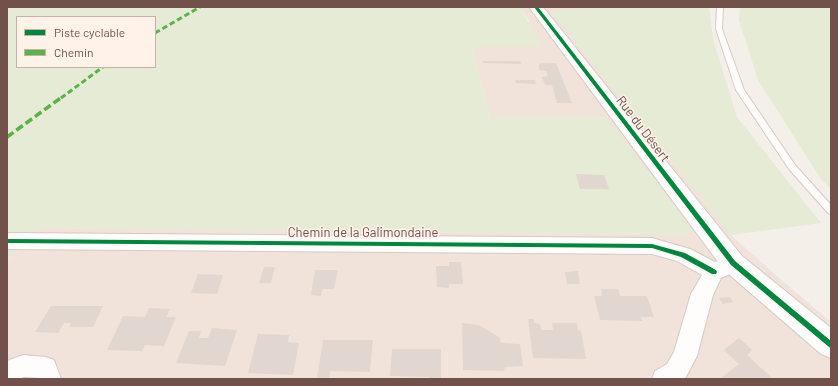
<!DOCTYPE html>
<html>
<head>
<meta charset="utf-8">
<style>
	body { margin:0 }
	#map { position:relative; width:838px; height:386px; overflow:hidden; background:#f5efe9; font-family:Barlow,sans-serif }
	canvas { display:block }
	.frame { position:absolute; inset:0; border:8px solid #72514a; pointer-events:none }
	.legend { position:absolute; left:16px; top:16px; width:140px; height:52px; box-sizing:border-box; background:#fef2e9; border:1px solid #c6b2a9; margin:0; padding:5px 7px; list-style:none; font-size:12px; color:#72514a }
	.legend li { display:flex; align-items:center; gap:8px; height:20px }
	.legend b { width:20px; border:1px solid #c6b2a9 }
</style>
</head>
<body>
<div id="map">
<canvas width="838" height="386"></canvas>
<div class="frame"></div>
<ul class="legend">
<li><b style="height:5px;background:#00873e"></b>Piste cyclable</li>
<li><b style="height:5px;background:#59b447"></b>Chemin</li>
</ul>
</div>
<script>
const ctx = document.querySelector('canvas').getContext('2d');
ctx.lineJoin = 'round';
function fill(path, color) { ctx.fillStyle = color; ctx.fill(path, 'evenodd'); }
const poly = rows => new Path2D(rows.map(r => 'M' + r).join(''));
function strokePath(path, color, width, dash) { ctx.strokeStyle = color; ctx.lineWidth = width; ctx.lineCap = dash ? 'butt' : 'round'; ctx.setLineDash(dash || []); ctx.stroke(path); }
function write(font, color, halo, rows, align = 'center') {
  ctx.font = font + ' Barlow,sans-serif'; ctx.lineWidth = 3; ctx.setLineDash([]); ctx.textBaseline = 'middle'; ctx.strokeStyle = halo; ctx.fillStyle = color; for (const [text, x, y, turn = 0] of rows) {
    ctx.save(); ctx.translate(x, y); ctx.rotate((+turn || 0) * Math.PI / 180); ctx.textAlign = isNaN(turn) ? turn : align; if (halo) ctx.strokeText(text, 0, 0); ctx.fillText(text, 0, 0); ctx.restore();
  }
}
fill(poly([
	[519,7,586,7,552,12,731,235,778,277,831,322,831,379,7,379,7,262,41,228,342,232,694,234,606,117,491,119,472,47,530,22]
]), '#f1e3d9');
fill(poly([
	[7,7,519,7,544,46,472,47,491,119,606,116,695,234,342,232,41,228,7,262],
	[17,17,155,17,155,67,17,67],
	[586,7,709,7,713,39,737,117,821,223,731,235,551,12],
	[740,7,831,7,831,189,821,179,758,80,739,20]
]), '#e5ebd4');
fill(poly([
	[483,61,520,61,521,64,483,63],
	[543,63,556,63,572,103,557,103,552,85,545,85,542,77,548,76,546,71,539,70,539,64],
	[515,80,535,80,536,84,516,83],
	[576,174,604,175,609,189,580,189],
	[449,262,461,262,463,284,449,284,449,288,437,287,436,266,449,266],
	[264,267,275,267,271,283,259,283],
	[315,270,338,270,334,289,322,289,321,296,311,295],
	[578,271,580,284,567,284,565,272],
	[198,274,223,275,217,294,191,293],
	[601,289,618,289,620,296,647,296,654,317,641,317,642,321,600,320,594,296,602,296],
	[730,297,733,302,723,304,719,298],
	[51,306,103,306,93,327,69,327,71,323,64,323,58,333,35,332],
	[149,308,170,309,166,317,176,317,164,346,145,345,142,351,107,350,123,316,145,317],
	[528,319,534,319,534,323,540,324,541,330,553,330,552,323,577,323,578,330,581,331,586,359,533,358],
	[462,323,479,325,500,338,500,342,501,342,502,343,520,344,523,366,505,367,504,371,463,370],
	[212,328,237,330,225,366,176,363,189,331,201,331,199,338,208,338],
	[258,334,289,335,288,342,299,343,293,375,248,373],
	[739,338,752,350,747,355,773,379,720,379,739,364,724,350],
	[323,340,373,340,370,372,330,371,329,379,317,378],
	[392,349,441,349,441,379,429,379,429,377,390,376]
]), '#e2d6d0');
const lane = poly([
	[717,7,723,7,722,29,744,90,795,165,831,205,831,214,828,213,789,169,736,90,716,29,717,7]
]);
const street = poly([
	[7,233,652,238,690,249,715,262,725,259,732,261,735,267,732,273,721,278,713,295,697,356,685,379,652,379,655,371,667,364,674,352,691,294,702,275,677,261,652,254,7,249,7,233],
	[23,355,46,357,54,360,61,379,24,377,20,379,7,379,7,361,23,355]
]);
const secondary = poly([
	[529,7,543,7,742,256,831,328,831,358,821,354,724,270,529,7]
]);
strokePath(lane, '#d4cac6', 2);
strokePath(street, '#d4cac6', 2);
strokePath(secondary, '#d4cac6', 2);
fill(lane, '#fefdfc');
fill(street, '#fefdfc');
fill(secondary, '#fefdfc');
strokePath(poly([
	[155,33,200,7],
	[61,98,103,67]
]), '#59b447', 3, [5.5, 3]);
strokePath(poly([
	[7,137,62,97]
]), '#59b447', 3.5, [8, 3.5]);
fill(poly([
	[534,7,538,7,735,261,831,341,831,348,829,347,731,265,534,7],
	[7,239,652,244,685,253,716,270,717,272,716,274,712,274,681,257,652,248,7,243,7,239]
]), '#00873e');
write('13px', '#72514a', '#fef2e9', [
	["Rue du Désert",643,129,53],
	["Chemin de la Galimondaine",363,233]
]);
</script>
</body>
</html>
